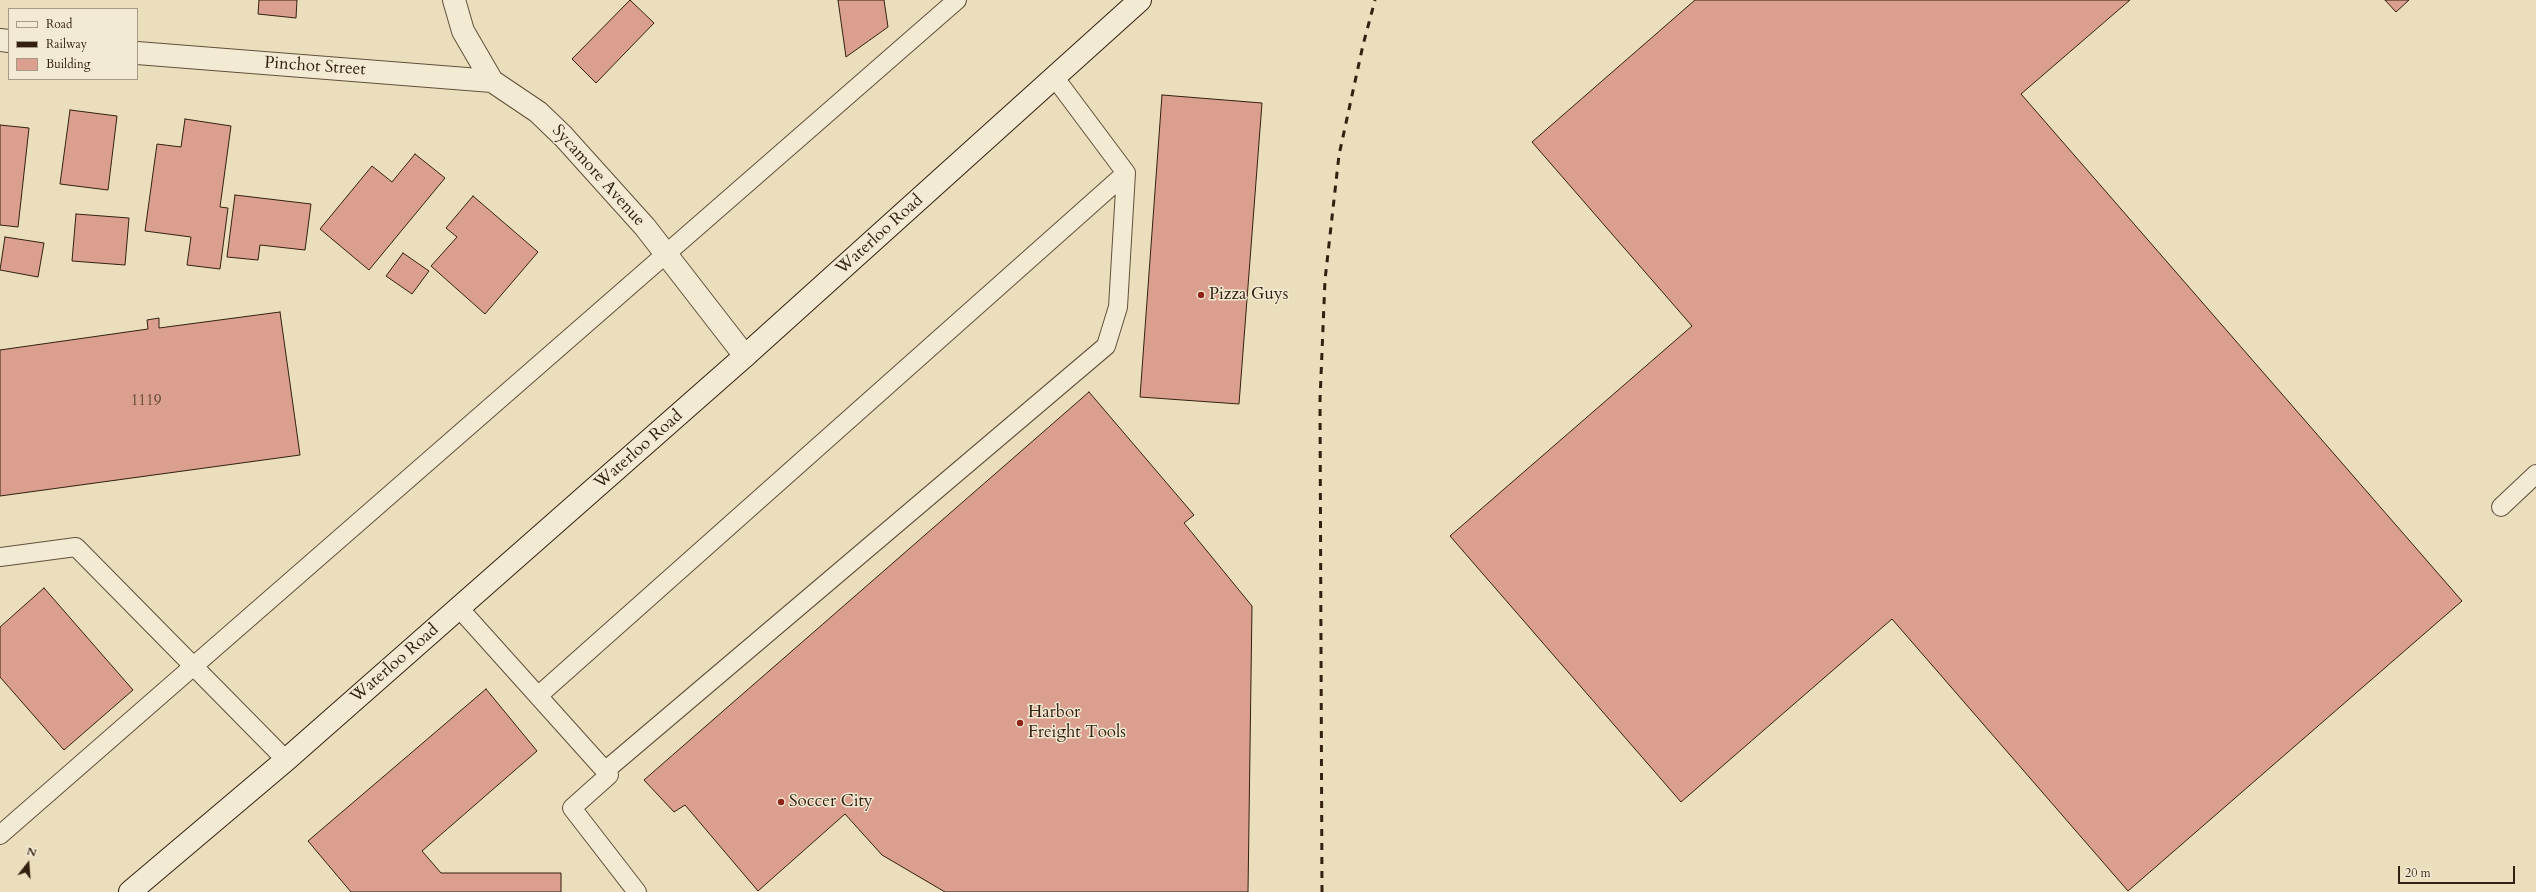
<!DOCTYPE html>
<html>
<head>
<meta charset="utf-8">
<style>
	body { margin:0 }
	#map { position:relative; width:2536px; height:892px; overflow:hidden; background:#ebdebc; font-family:Cardo,serif }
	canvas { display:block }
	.legend { position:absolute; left:8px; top:8px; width:130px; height:72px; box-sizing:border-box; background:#f2ead3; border:1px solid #a69985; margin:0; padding:5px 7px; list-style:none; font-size:12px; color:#332010 }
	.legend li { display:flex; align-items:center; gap:8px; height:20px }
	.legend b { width:20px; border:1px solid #a69985 }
	.north { position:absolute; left:8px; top:844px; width:40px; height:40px; -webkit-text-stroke:3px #f2ead3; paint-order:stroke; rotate:17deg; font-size:11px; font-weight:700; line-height:16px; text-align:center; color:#332010 }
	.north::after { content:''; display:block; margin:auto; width:14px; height:18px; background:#332010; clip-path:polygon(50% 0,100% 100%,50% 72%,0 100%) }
	.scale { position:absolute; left:2398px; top:866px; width:117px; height:18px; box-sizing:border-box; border:2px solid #332010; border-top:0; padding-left:5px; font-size:12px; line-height:14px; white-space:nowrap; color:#332010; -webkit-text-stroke:3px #f2ead3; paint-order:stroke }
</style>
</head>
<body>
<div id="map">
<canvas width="2536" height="892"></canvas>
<ul class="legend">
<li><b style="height:5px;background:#f2ead3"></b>Road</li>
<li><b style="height:5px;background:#332010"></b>Railway</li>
<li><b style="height:11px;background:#da9f8f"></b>Building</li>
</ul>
<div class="north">N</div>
<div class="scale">20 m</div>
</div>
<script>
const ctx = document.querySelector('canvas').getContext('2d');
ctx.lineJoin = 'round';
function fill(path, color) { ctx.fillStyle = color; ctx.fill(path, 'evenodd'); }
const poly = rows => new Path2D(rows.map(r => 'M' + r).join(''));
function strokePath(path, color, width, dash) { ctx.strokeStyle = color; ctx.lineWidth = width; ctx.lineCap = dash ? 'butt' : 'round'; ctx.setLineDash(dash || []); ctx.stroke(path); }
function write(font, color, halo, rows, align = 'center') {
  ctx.font = font + ' Cardo,serif'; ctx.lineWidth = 3; ctx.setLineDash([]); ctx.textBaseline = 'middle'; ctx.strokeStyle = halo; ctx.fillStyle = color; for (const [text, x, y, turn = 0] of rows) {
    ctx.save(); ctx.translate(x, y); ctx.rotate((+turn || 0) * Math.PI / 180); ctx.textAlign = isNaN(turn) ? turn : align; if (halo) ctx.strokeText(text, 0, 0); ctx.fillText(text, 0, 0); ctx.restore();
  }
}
const building = poly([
	[259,0,297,0,296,18,258,14,259,0],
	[630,0,654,23,596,83,572,59,630,0],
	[838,0,884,0,888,27,846,57,838,0],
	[1695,0,2130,0,2021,94,2462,601,2128,891,1892,619,1681,802,1450,536,1692,326,1532,142,1695,0],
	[2385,0,2409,0,2396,12,2385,0],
	[1162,95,1262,103,1239,404,1140,397,1162,95],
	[70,110,117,116,108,190,60,184,70,110],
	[185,119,231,126,220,207,228,208,220,269,187,265,191,237,145,231,157,144,181,147,185,119],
	[0,125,29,128,18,227,0,225,0,125],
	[415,154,445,178,369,270,320,229,372,166,392,182,415,154],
	[235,195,311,204,305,250,260,245,258,260,227,257,235,195],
	[473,196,538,252,485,314,431,266,457,237,446,228,473,196],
	[76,214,129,218,125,265,72,261,76,214],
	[5,237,44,243,38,277,0,270,5,237],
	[403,253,429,271,412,294,386,276,403,253],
	[280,312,300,455,0,496,0,350,148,329,147,320,159,318,159,328,280,312],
	[1089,392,1194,515,1184,523,1252,606,1248,892,945,892,882,855,845,814,758,891,685,805,674,812,644,780,1089,392],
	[44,588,133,690,64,750,0,677,0,627,44,588],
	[486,689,537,751,422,851,441,873,561,873,561,892,351,892,308,841,486,689]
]);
fill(building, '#da9f8f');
strokePath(building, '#332010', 1);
const lane = poly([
	[2501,507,2536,474],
	[0,557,76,547,286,760],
	[459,608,609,775,572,808,637,892],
	[539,695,1126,173,1055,78],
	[606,770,1106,346,1118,307,1126,173],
	[0,835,957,0]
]);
const street = poly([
	[454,0,463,31,492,81,538,112,563,136,645,227,745,356],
	[0,40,9,41],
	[137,53,492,81]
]);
const secondary = poly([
	[130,892,286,760,745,356,1140,0]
]);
strokePath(lane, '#61503b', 20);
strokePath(street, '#61503b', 24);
strokePath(secondary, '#332010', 24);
strokePath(lane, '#f2ead3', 18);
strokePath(street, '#f2ead3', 22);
strokePath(secondary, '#f2ead3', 22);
strokePath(poly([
	[1322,892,1320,400,1325,280,1339,155,1363,45,1375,0]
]), '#332010', 3, [7, 7]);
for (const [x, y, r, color] of [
	[1201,295,4,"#8f2418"],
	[1020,723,4,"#8f2418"],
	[781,802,4,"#8f2418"]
]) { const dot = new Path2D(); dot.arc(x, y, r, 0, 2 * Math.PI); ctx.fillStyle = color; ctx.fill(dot); strokePath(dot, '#f2ead3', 1.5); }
write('15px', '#5d4030', null, [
	["1119",146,402]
]);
write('17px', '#332010', '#f2ead3', [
	["Pinchot Street",315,67,4],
	["Sycamore Avenue",598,176,48],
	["Waterloo Road",880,235,-42],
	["Waterloo Road",639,450,-41],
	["Waterloo Road",395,664,-41]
]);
write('17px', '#332010', '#f2ead3', [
	["Pizza Guys",1209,295],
	["Harbor",1028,713],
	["Freight Tools",1028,733],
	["Soccer City",789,802]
], 'left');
</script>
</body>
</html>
